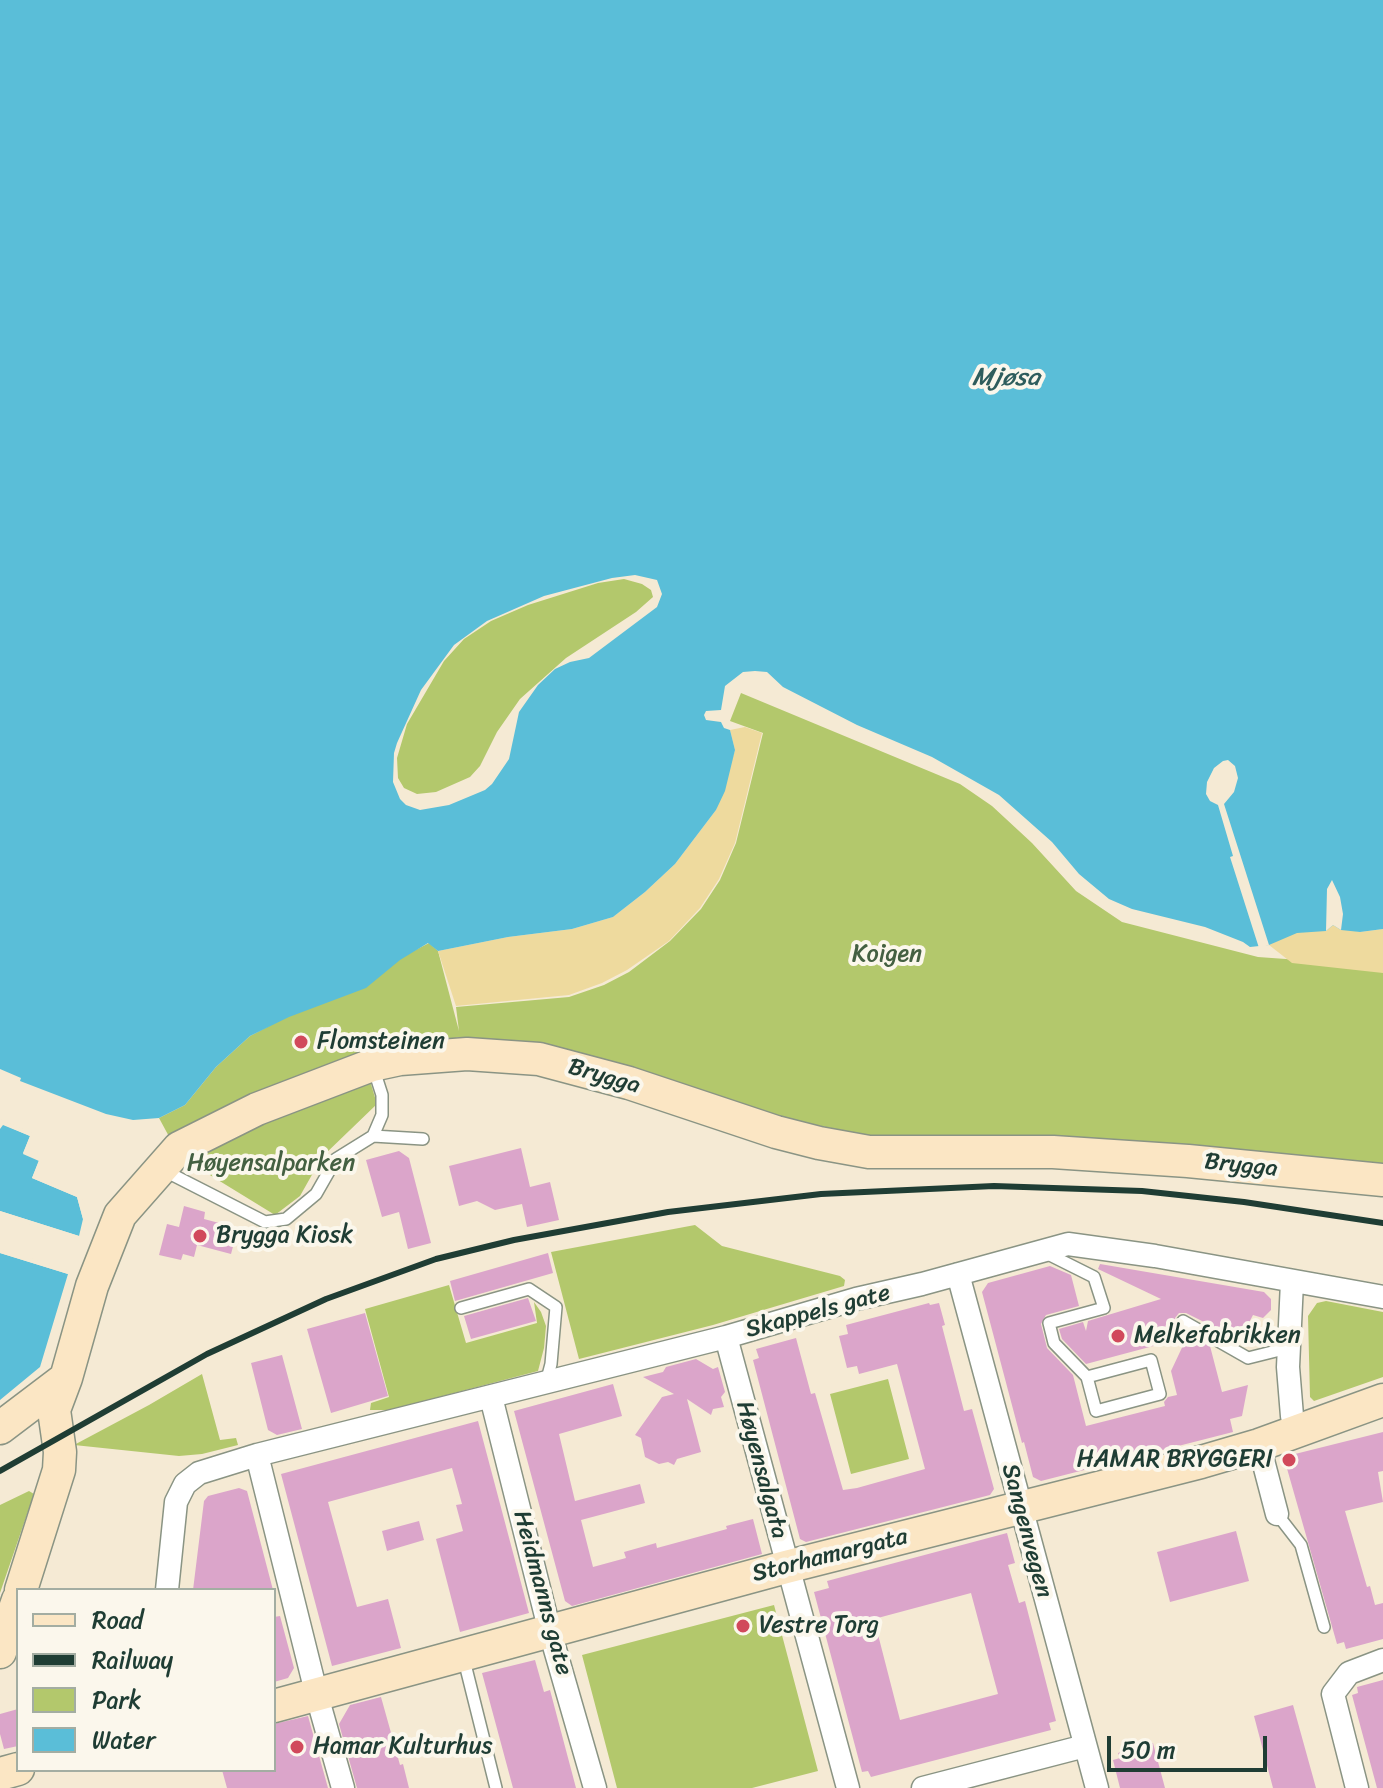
<!DOCTYPE html>
<html>
<head>
<meta charset="utf-8">
<style>
	body { margin:0 }
	#map { position:relative; width:1383px; height:1788px; overflow:hidden; background:#f5ead4; font-family:Sriracha,sans-serif }
	canvas { display:block }
	.legend { position:absolute; left:16px; top:1588px; width:260px; height:184px; box-sizing:border-box; background:#fbf7ec; border:2px solid #a3ada2; margin:0; padding:10px 14px; list-style:none; font-size:24px; color:#1f3d34 }
	.legend li { display:flex; align-items:center; gap:16px; height:40px }
	.legend b { width:40px; border:2px solid #a3ada2 }
	.scale { position:absolute; left:1107px; top:1736px; width:160px; height:36px; box-sizing:border-box; border:4px solid #1f3d34; border-top:0; padding-left:10px; font-size:24px; line-height:28px; white-space:nowrap; color:#1f3d34; -webkit-text-stroke:6px #fbf7ec; paint-order:stroke }
</style>
</head>
<body>
<div id="map">
<canvas width="1383" height="1788"></canvas>
<ul class="legend">
<li><b style="height:10px;background:#fbe6c4"></b>Road</li>
<li><b style="height:10px;background:#1f3d34"></b>Railway</li>
<li><b style="height:22px;background:#b3c86c"></b>Park</li>
<li><b style="height:22px;background:#5abed8"></b>Water</li>
</ul>
<div class="scale">50 m</div>
</div>
<script>
const ctx = document.querySelector('canvas').getContext('2d');
ctx.lineJoin = 'round';
function fill(path, color) { ctx.fillStyle = color; ctx.fill(path, 'evenodd'); }
const poly = rows => new Path2D(rows.map(r => 'M' + r).join(''));
function strokePath(path, color, width, dash) { ctx.strokeStyle = color; ctx.lineWidth = width; ctx.lineCap = dash ? 'butt' : 'round'; ctx.setLineDash(dash || []); ctx.stroke(path); }
function write(font, color, halo, rows, align = 'center') {
  ctx.font = font + ' Sriracha,sans-serif'; ctx.lineWidth = 8; ctx.setLineDash([]); ctx.textBaseline = 'middle'; ctx.strokeStyle = halo; ctx.fillStyle = color; for (const [text, x, y, turn = 0] of rows) {
    ctx.save(); ctx.translate(x, y); ctx.rotate((+turn || 0) * Math.PI / 180); ctx.textAlign = isNaN(turn) ? turn : align; if (halo) ctx.strokeText(text, 0, 0); ctx.fillText(text, 0, 0); ctx.restore();
  }
}
fill(poly([
	[624,579,642,584,651,590,653,597,636,612,566,658,520,699,497,732,480,766,470,777,436,792,417,794,404,788,398,778,397,758,407,724,444,661,464,639,491,621,528,605,598,583],
	[741,693,960,784,992,806,1032,843,1076,891,1122,922,1258,957,1383,966,1383,1167,884,1139,773,1116,460,1037,373,1055,172,1142,159,1118,185,1105,216,1067,250,1036,429,943,438,951,459,1031,456,1007,569,997,604,985,629,972,670,941,701,909,720,880,736,843,763,733,730,721],
	[370,1081,377,1104,322,1157,300,1196,275,1215,187,1161,262,1122],
	[695,1225,722,1246,840,1276,845,1280,844,1286,713,1325,579,1359,551,1252],
	[449,1285,466,1343,537,1323,534,1302,541,1312,546,1326,544,1348,538,1371,390,1410,370,1410,371,1403,389,1397,365,1309],
	[1326,1301,1383,1312,1383,1377,1314,1401,1310,1397,1308,1316,1317,1303],
	[202,1374,220,1440,236,1438,238,1445,202,1454,179,1456,74,1445,149,1405],
	[888,1379,909,1459,851,1474,830,1394],
	[29,1491,34,1494,0,1593,0,1505],
	[774,1605,818,1771,752,1788,617,1788,582,1655]
]), '#b3c86c');
fill(poly([
	[745,727,762,733,735,843,719,879,700,908,669,941,627,970,602,983,569,995,456,1006,438,951,508,937,572,929,613,917,645,892,675,864,716,810,735,750,730,730],
	[1333,925,1360,932,1383,929,1383,973,1292,963,1269,945,1288,934]
]), '#eeda9e');
fill(poly([
	[0,0,1383,0,1383,929,1360,932,1341,930,1333,925,1326,931,1297,933,1269,945,1250,947,1243,942,1205,927,1132,909,1109,899,1079,874,1052,842,999,795,932,757,857,725,783,687,767,672,755,671,743,672,725,686,721,710,706,711,704,715,706,720,721,722,724,728,730,730,735,750,725,791,716,810,675,864,645,892,613,917,572,929,508,937,438,951,428,943,400,960,366,988,289,1017,250,1036,216,1067,185,1105,159,1118,133,1120,106,1114,20,1081,21,1078,0,1069],
	[635,575,657,580,662,594,657,607,589,658,570,662,555,669,538,685,519,712,509,759,492,784,485,790,449,805,420,810,406,805,400,799,393,782,394,753,397,743,421,690,454,645,487,621,544,596,612,578],
	[0,1123,30,1136,23,1153,39,1160,32,1178,77,1197,83,1219,79,1236,0,1211],
	[0,1253,68,1274,40,1367,0,1400]
]), '#5abed8');
fill(poly([
	[1228,760,1235,766,1238,778,1234,792,1224,804,1269,945,1259,948,1230,857,1233,856,1218,805,1210,801,1206,794,1207,782,1214,768,1223,761],
	[1332,880,1340,897,1343,914,1341,930,1333,925,1326,931,1327,889],
	[0,1119,33,1133,28,1152,43,1160,37,1176,80,1194,87,1210,83,1219,77,1197,32,1178,39,1161,23,1154,30,1136,3,1125,0,1129],
	[0,1211,79,1236,78,1240,0,1215],
	[1,1249,69,1270,68,1274,0,1253]
]), '#f5ead4');
fill(poly([
	[521,1148,530,1187,550,1182,559,1220,527,1227,522,1204,495,1210,477,1201,459,1206,449,1166],
	[399,1151,409,1158,431,1243,408,1249,399,1212,382,1217,366,1160],
	[184,1206,205,1212,204,1219,238,1228,231,1254,197,1245,194,1257,183,1254,181,1260,159,1255,167,1224,179,1227],
	[548,1253,553,1273,455,1301,450,1281],
	[1100,1264,1264,1292,1271,1299,1271,1310,1263,1318,1253,1315,1240,1340,1186,1313,1179,1313,1175,1318,1178,1328,1210,1346,1222,1392,1248,1385,1242,1416,1230,1419,1233,1432,1041,1481,1033,1477,1024,1442,1022,1443,982,1292,988,1283,1050,1266,1071,1275,1079,1306,1046,1315,1041,1324,1047,1348,1073,1375,1086,1426,1165,1406,1164,1402,1168,1397,1177,1395,1171,1371,1187,1337,1086,1364,1062,1339,1059,1329,1083,1322,1086,1331,1088,1321,1161,1299,1098,1269],
	[528,1298,536,1321,471,1339,464,1316],
	[929,1303,930,1305,939,1303,945,1325,942,1326,964,1411,972,1409,994,1489,990,1495,806,1542,800,1539,753,1360,759,1358,756,1349,796,1338,811,1394,815,1393,843,1490,857,1488,925,1469,897,1364,859,1374,857,1366,847,1368,839,1336,848,1334,846,1325],
	[365,1313,388,1396,331,1413,307,1329],
	[282,1355,302,1429,277,1435,268,1430,251,1363],
	[696,1359,713,1369,718,1367,725,1392,721,1397,724,1407,713,1409,711,1415,687,1399,701,1452,677,1459,674,1465,668,1462,659,1464,645,1457,641,1438,635,1435,662,1397,674,1394,643,1377,663,1372,666,1367],
	[613,1384,622,1416,559,1434,575,1501,640,1484,645,1503,581,1520,593,1567,626,1558,624,1552,656,1543,657,1548,727,1529,726,1526,753,1519,762,1554,572,1606,565,1601,514,1411],
	[478,1421,529,1613,460,1632,436,1539,463,1531,456,1505,462,1504,452,1468,328,1502,357,1607,388,1599,401,1648,332,1666,281,1474],
	[1383,1432,1383,1471,1378,1472,1383,1502,1345,1511,1367,1587,1370,1586,1375,1605,1383,1603,1383,1639,1346,1649,1344,1642,1337,1644,1286,1465,1291,1455],
	[239,1488,247,1491,273,1590,193,1590,204,1501,208,1496],
	[419,1521,424,1540,387,1551,382,1531],
	[1236,1531,1249,1581,1170,1602,1157,1552],
	[1007,1533,1015,1563,1008,1565,1019,1603,1025,1601,1056,1721,1049,1723,1051,1730,871,1777,868,1771,862,1772,814,1592,829,1588,827,1581],
	[971,1593,998,1694,900,1720,874,1619],
	[280,1616,294,1668,288,1678,274,1682,274,1617],
	[535,1660,544,1692,550,1690,576,1788,513,1788,482,1673],
	[1383,1680,1383,1788,1377,1788,1352,1695,1358,1693,1357,1687],
	[381,1697,400,1765,403,1764,409,1788,357,1788,339,1724,350,1705],
	[1293,1705,1316,1788,1273,1788,1254,1716],
	[18,1709,18,1746,4,1749,0,1734,0,1714],
	[308,1716,328,1788,227,1788,222,1770,274,1770,274,1724],
	[1153,1743,1165,1788,1120,1788,1113,1760,1120,1758,1118,1753]
]), '#dba5ca');
const lane = poly([
	[373,1136,423,1139],
	[163,1170,265,1222,286,1219,316,1194,336,1159,373,1136,382,1115,382,1095,373,1067],
	[1044,1252,1094,1277,1104,1308,1049,1323,1054,1343,1087,1377,1096,1411,1160,1394,1151,1360,1087,1377],
	[461,1308,529,1289,556,1307,551,1364,546,1383],
	[1183,1321,1248,1358,1288,1348],
	[1277,1514,1301,1545,1324,1627],
	[463,1656,496,1788]
]);
const street = poly([
	[958,1274,1097,1788],
	[1292,1282,1288,1367,1292,1416,1299,1431],
	[726,1337,848,1788],
	[491,1397,550,1632,595,1788],
	[1259,1445,1277,1514],
	[257,1455,317,1696,343,1788],
	[167,1590,176,1502,185,1484,199,1473,257,1455,726,1337,856,1299,922,1284,1068,1244,1155,1256,1383,1297],
	[923,1788,1085,1746],
	[1357,1788,1333,1694,1349,1673,1383,1660]
]);
const secondary = poly([
	[0,1428,66,1378,92,1286,120,1215,179,1148,257,1109,372,1065,400,1059,467,1054,539,1059,629,1083,776,1132,819,1143,869,1152,1053,1152,1188,1161,1383,1180],
	[21,1590,59,1470,60,1452,54,1410,66,1378],
	[0,1652,18,1600],
	[274,1706,786,1567,1201,1462,1259,1445,1383,1400],
	[0,1774,18,1769]
]);
strokePath(lane, '#8a9484', 14);
strokePath(street, '#8a9484', 25);
strokePath(secondary, '#8a9484', 35);
strokePath(lane, '#fff', 11);
strokePath(street, '#fff', 22);
strokePath(secondary, '#fbe6c4', 32);
strokePath(poly([
	[0,1471,207,1354,326,1299,436,1259,514,1240,668,1212,821,1194,994,1186,1142,1191,1244,1202,1383,1223]
]), '#1f3d34', 6);
for (const [x, y, r, color] of [
	[301,1042,8,"#d1495b"],
	[200,1236,8,"#d1495b"],
	[1118,1336,8,"#d1495b"],
	[1289,1460,8,"#d1495b"],
	[743,1626,8,"#d1495b"],
	[297,1747,8,"#d1495b"]
]) { const dot = new Path2D(); dot.arc(x, y, r, 0, 2 * Math.PI); ctx.fillStyle = color; ctx.fill(dot); strokePath(dot, '#fbf7ec', 3); }
write('24px', '#446042', '#fbf7ec', [
	["Koigen",887,955],
	["Høyensalparken",271,1164]
]);
write('24px', '#1f3d34', '#fbf7ec', [
	["Flomsteinen",317,1042],
	["Brygga Kiosk",216,1236],
	["Melkefabrikken",1134,1336],
	["HAMAR BRYGGERI",1273,1460,"right"],
	["Vestre Torg",759,1626],
	["Hamar Kulturhus",313,1747]
], 'left');
write('24px', '#1f3d34', '#fbf7ec', [
	["Brygga",604,1077,16],
	["Brygga",1241,1166,6],
	["Skappels gate",818,1312,-15],
	["Høyensalgata",761,1470,75],
	["Sangenvegen",1026,1531,75],
	["Storhamargata",830,1556,-14],
	["Heidmanns gate",542,1593,75]
]);
write('italic 26px', '#2e5d5d', '#fbf7ec', [
	["Mjøsa",1006,378]
]);
</script>
</body>
</html>
